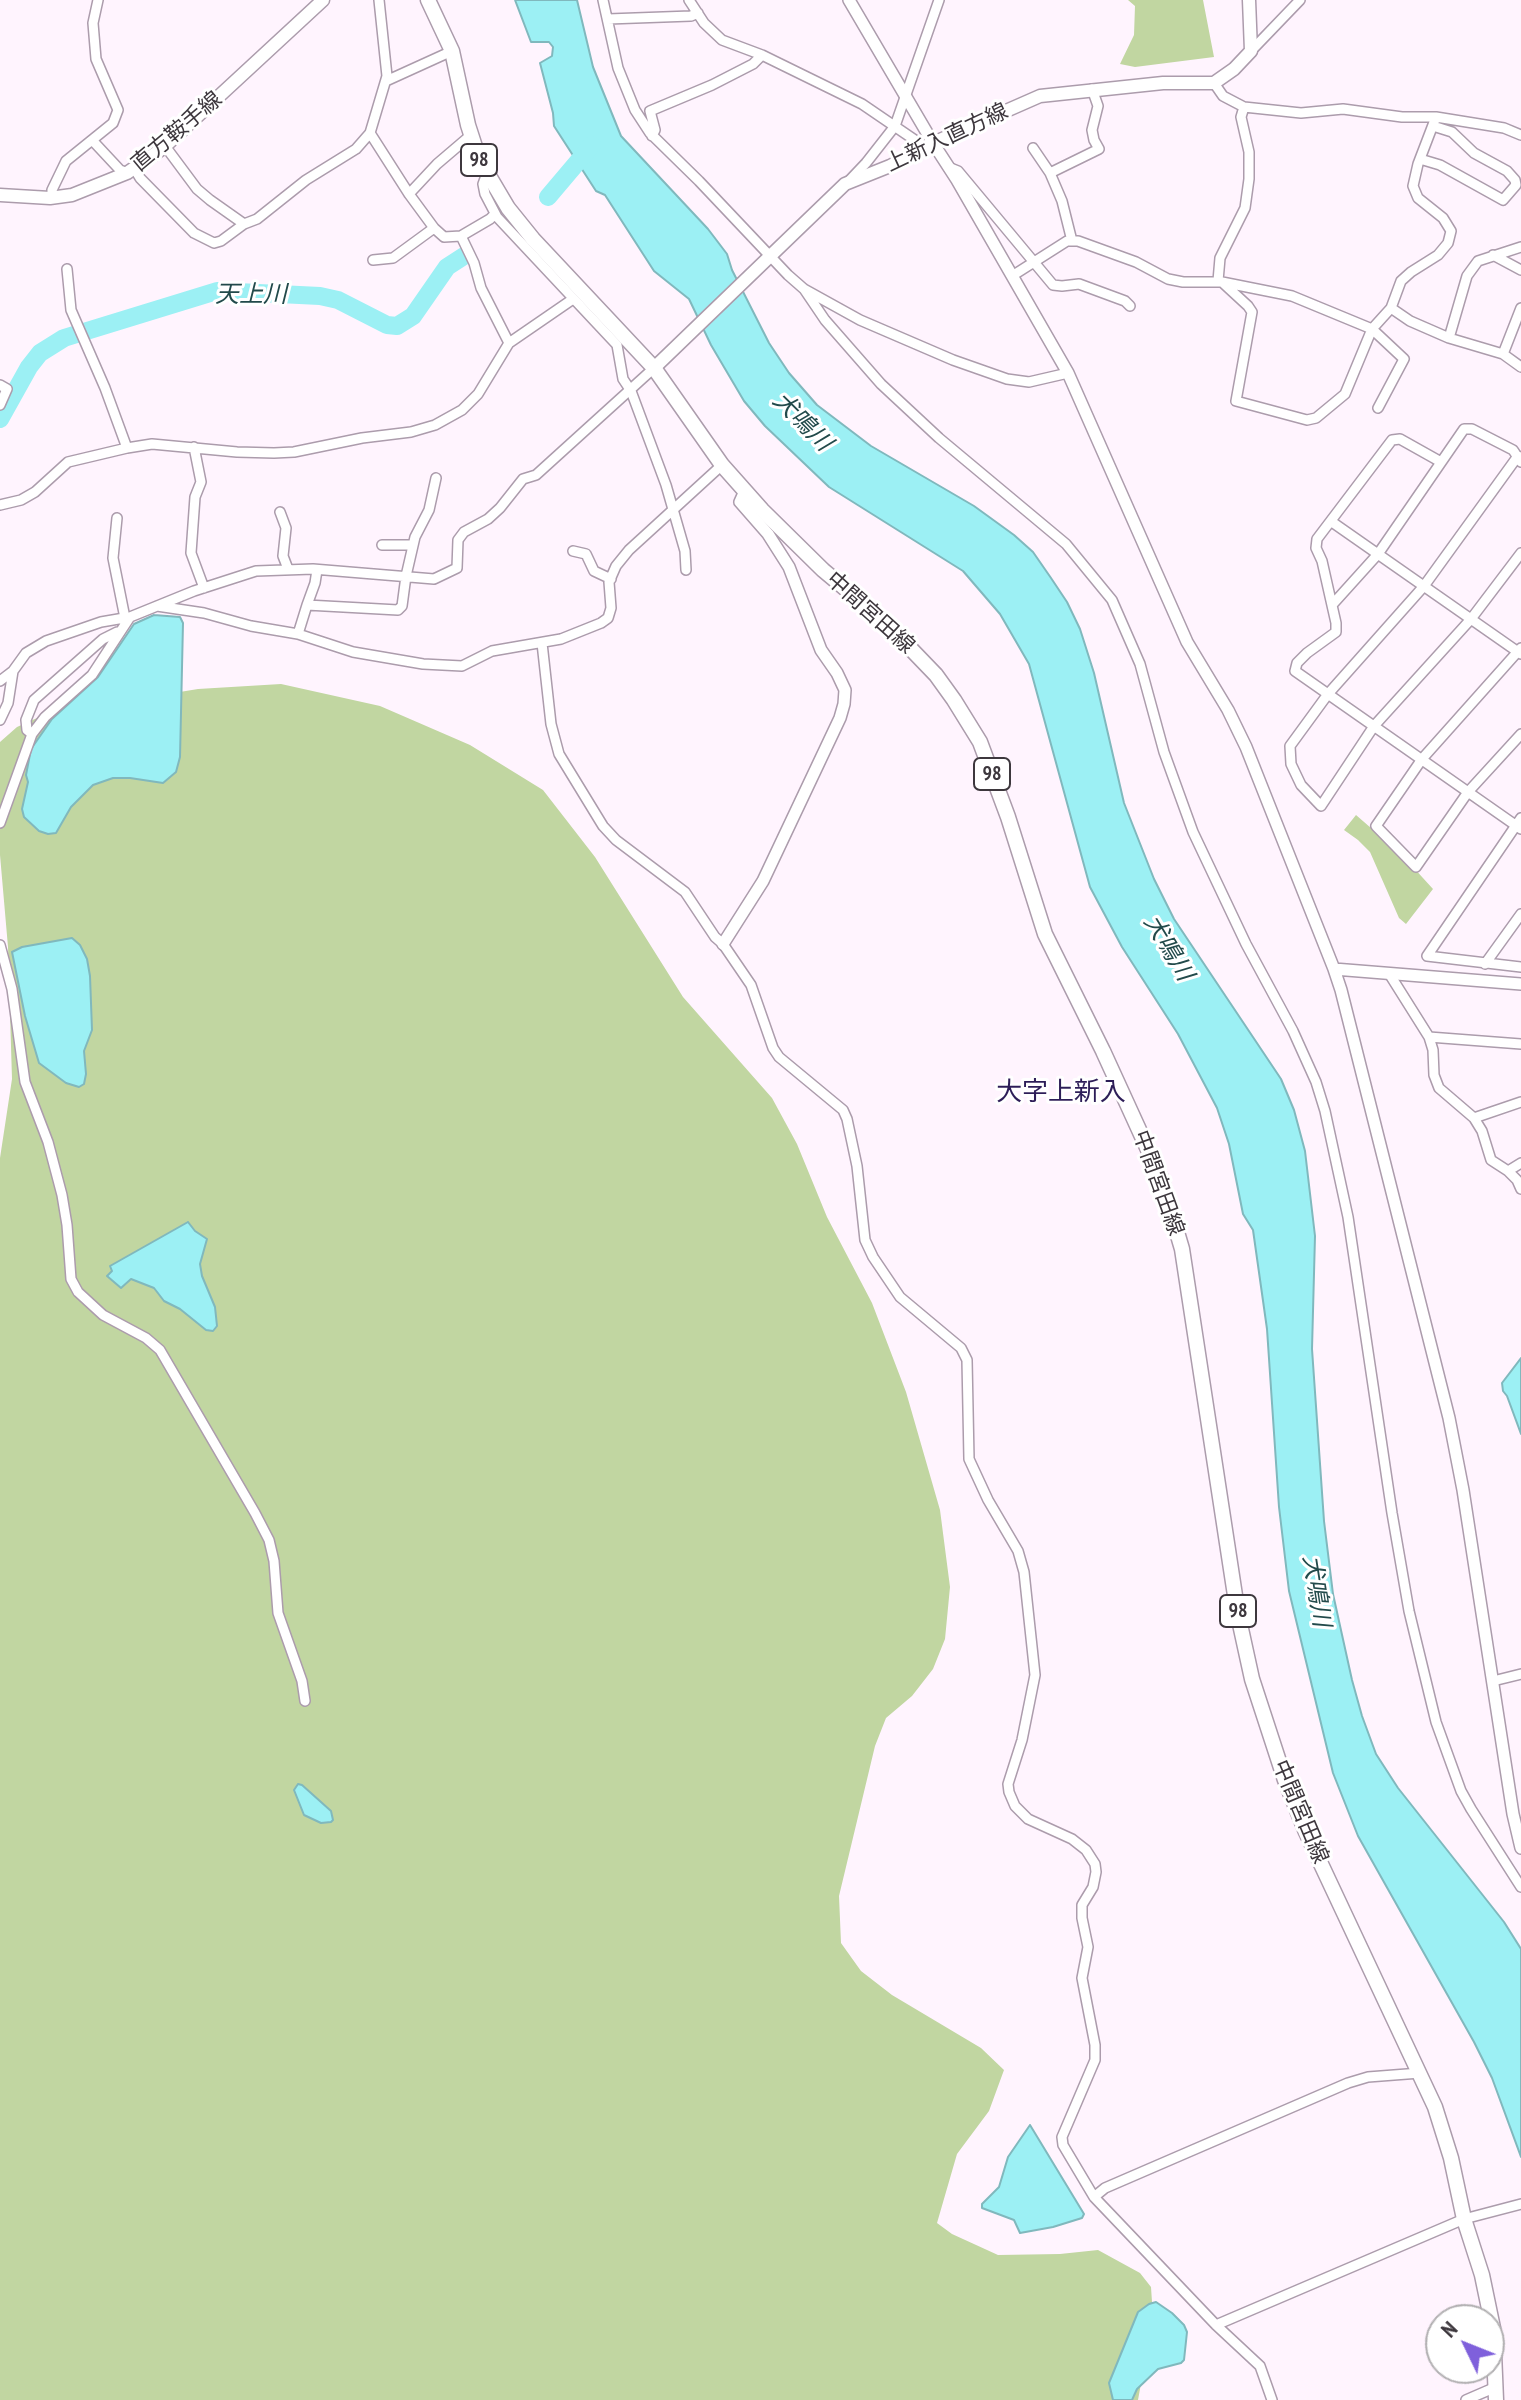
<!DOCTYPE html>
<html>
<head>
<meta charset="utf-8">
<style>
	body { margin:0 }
	#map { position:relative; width:1521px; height:2400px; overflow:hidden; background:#fff4fe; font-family:"PT Sans Narrow",sans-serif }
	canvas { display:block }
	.north { position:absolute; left:1425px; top:2304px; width:80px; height:80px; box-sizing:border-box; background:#fff; border:2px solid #b1afb1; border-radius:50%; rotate:313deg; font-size:22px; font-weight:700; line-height:32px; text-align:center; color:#3d373d }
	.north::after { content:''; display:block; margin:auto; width:28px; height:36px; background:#7f60db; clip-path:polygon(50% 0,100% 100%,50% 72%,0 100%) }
</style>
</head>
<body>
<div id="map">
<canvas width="1521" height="2400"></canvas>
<div class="north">N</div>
</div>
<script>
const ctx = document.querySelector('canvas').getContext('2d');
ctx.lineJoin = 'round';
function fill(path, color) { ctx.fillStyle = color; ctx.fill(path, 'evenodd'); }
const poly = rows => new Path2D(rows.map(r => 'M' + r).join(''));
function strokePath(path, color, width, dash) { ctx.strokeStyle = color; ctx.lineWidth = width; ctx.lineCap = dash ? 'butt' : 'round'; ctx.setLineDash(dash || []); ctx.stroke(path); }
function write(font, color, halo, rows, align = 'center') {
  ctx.font = font + ' "PT Sans Narrow","Noto Sans JP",sans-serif'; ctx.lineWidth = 6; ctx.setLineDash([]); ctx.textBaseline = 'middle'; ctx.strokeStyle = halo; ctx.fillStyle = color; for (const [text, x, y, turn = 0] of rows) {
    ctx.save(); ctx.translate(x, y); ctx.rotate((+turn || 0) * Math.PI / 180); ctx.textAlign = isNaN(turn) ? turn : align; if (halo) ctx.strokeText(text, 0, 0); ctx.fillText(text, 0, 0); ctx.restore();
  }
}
fill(poly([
	[1128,0,1203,0,1214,57,1135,67,1120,64,1134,35,1135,6],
	[281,684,380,706,470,745,543,790,595,857,683,997,772,1098,797,1144,827,1217,872,1303,906,1392,940,1510,950,1587,945,1639,933,1669,912,1696,886,1718,875,1746,839,1896,841,1943,861,1971,892,1995,981,2048,1004,2070,989,2111,957,2154,937,2223,952,2234,998,2255,1060,2254,1098,2250,1140,2273,1151,2287,1153,2317,1138,2400,0,2400,0,1158,12,1079,8,947,0,855,0,742,17,727,46,714,198,689],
	[1356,815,1402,855,1433,889,1406,924,1399,918,1370,852,1358,840,1344,830]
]), '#c1d6a1');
const water = poly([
	[515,0,577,0,593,67,621,136,708,229,727,254,732,270,769,343,789,373,817,405,871,446,974,506,1014,535,1033,552,1051,578,1067,602,1080,629,1094,673,1124,803,1154,879,1174,919,1281,1079,1294,1110,1305,1151,1315,1236,1312,1349,1324,1521,1333,1594,1352,1680,1362,1716,1376,1754,1398,1788,1504,1922,1521,1949,1521,2157,1492,2078,1474,2042,1358,1836,1333,1773,1289,1591,1279,1507,1267,1329,1253,1230,1243,1214,1229,1144,1217,1108,1178,1034,1122,947,1090,887,1029,664,1000,614,963,571,829,487,765,426,744,401,711,345,689,299,654,271,605,195,596,191,554,126,553,113,540,63,552,56,553,47,549,42,531,42,515,0],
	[154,615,180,617,183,623,180,757,176,772,163,783,130,778,113,778,93,785,71,807,56,833,48,834,39,831,24,817,22,809,28,782,26,775,31,749,52,719,98,677,134,624,154,615],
	[72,938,80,945,87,959,90,976,92,1030,84,1051,86,1074,84,1084,79,1087,66,1083,39,1063,25,1016,12,952,22,947,72,938],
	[188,1222,195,1231,207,1239,200,1264,202,1276,215,1307,217,1326,213,1331,206,1330,180,1309,164,1301,154,1288,131,1279,121,1288,107,1276,112,1271,110,1266,188,1222],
	[1521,1358,1521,1434,1507,1396,1503,1391,1502,1383,1521,1358],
	[298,1784,302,1785,331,1811,333,1820,331,1822,321,1823,304,1815,294,1790,298,1784],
	[1030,2125,1084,2214,1082,2218,1053,2227,1020,2233,1014,2220,982,2208,982,2204,999,2187,1008,2157,1030,2125],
	[1156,2302,1172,2313,1184,2325,1187,2332,1184,2360,1181,2363,1158,2369,1137,2389,1132,2400,1113,2400,1109,2383,1138,2312,1149,2304,1156,2302]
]);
fill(water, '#9cf0f4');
strokePath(water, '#80b8bd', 2);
strokePath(poly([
	[548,197,592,145],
	[0,419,29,367,40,353,64,338,217,291,320,296,338,300,387,325,397,326,413,316,447,267,464,256]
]), '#9cf0f4', 18);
const minor = poly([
	[603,0,618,68,635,110,650,133,699,181,788,275,804,289,860,320,953,360,1007,379,1029,382,1068,373],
	[689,0,704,23,722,40,762,55,862,104,925,147],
	[608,19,691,16,698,13],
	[1251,51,1300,0],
	[386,81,452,51],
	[1214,83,1223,96,1244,107,1301,113,1343,109,1402,117,1436,117,1504,128,1521,135],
	[370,133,387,76,379,0],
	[652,136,655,130,650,111,712,85,753,64,762,55],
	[92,140,120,170,127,173],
	[165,146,197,189,210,200,244,224],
	[1033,148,1050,173],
	[1420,159,1440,165,1503,200,1516,185,1515,180,1507,171,1474,153,1452,132,1433,126],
	[948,167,958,171,1053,285,1062,286,1079,284,1125,301,1130,306],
	[134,168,140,178,194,233,214,243,221,241,244,224,257,219,306,180,356,149,370,133,409,194,434,228,444,237,461,236,474,263,481,288,509,343],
	[487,173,483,184,485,194,497,217,617,345,623,379,631,391,666,485,685,551,686,570],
	[848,182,866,163,895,126,939,0],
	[409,194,437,164,471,135],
	[52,198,52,190,66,161,113,123,118,110,96,59,93,23,98,0],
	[461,236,490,219,495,214],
	[1072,241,1062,201,1050,173,1099,149,1094,140,1092,130,1098,106,1092,89],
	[1493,255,1521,270],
	[373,260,393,258,434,228],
	[67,269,71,310,105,388,127,448],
	[1012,276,1067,241,1078,241,1136,262,1168,279,1183,282,1222,282,1292,296,1372,329,1404,359,1378,408],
	[1218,281,1220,258,1245,208,1249,179,1249,152,1241,117,1244,107],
	[1222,282,1248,306,1252,312,1236,401,1307,420,1316,418,1345,394,1372,329,1391,308,1401,281,1411,272,1438,255,1448,243,1451,231,1443,218,1418,198,1413,186,1418,164,1436,117],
	[804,289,825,320,881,384,939,438,1066,544,1112,600,1140,664,1164,752,1193,832,1246,944,1293,1031,1316,1082,1325,1111,1348,1217,1392,1513,1409,1611,1436,1722,1461,1791,1471,1809,1521,1887],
	[1391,308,1410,321,1449,338,1503,354,1521,367],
	[1449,338,1467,276,1478,261,1521,247],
	[1503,354,1521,308],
	[0,385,7,389,0,405],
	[194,447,201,482,195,497,191,553,204,588],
	[1518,456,1424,586,1328,694,1290,746,1291,764,1301,785,1321,806,1374,726,1471,619,1521,553],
	[1441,462,1400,439,1392,440,1317,539,1316,548,1322,561,1336,623,1336,632,1307,653,1297,663,1295,671,1521,829],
	[0,505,21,500,35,492,68,462,127,448,152,444,237,452,274,453,294,452,362,438,411,432,435,425,462,410,478,394,509,343,573,299],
	[280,512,286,528,283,556,288,569],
	[117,518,113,558,125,618],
	[1332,522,1521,654],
	[382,545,413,545],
	[573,551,586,554,594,571,611,579],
	[317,570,315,583,307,605,398,610,402,606,406,576,415,537,429,510,436,478],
	[1332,605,1378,554,1464,429,1472,429,1513,450,1521,462],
	[157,606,204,613,251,626,298,634,353,652,423,664,462,666,492,651,561,639,601,623,608,618,611,608,609,582,616,566,629,550,722,465],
	[298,634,307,605],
	[542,643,551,724,559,754,603,826,616,840,685,892,715,937,723,944,751,985,773,1048,779,1057,843,1110,847,1119,857,1166,865,1240,873,1257,900,1297,961,1348,967,1360,969,1459,988,1500,1018,1551,1024,1572,1035,1675,1022,1740,1008,1784,1009,1792,1015,1806,1028,1819,1072,1839,1086,1850,1095,1864,1096,1872,1093,1887,1082,1905,1082,1918,1088,1947,1082,1978,1095,2045,1095,2060,1062,2137,1063,2145,1094,2197,1216,2325,1260,2366,1272,2400],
	[1521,648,1422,759,1376,826,1416,867,1468,792,1521,734],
	[0,681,13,671,26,653,46,641,101,622,130,617,194,591,256,571,313,569,434,579,457,568,458,540,464,532,488,519,500,508,523,479,536,475,654,368],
	[0,720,8,703,13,671],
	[32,734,27,730,26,720,34,700,103,639,117,632],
	[1521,818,1427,956,1521,967],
	[0,823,32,734,45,717,92,675,130,617],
	[0,945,12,989,25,1082,48,1142,62,1195,67,1225,71,1279,78,1292,103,1315,146,1338,160,1350,255,1513,269,1540,274,1561,278,1613,302,1681,305,1701],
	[1485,964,1521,914],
	[1390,975,1429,1037,1433,1050,1434,1075,1439,1088,1474,1118,1482,1131,1491,1160,1508,1171,1517,1180,1521,1189],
	[1429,1037,1521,1044],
	[1474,1118,1521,1102],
	[1508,1171,1521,1163],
	[1493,1681,1521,1674],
	[1094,2197,1105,2188,1348,2083,1368,2077,1420,2073],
	[1216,2325,1464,2219,1521,2204],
	[1466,2400,1496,2387]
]);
const tertiary = poly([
	[849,0,933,143,957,180,1068,373,1187,642,1228,710,1246,747,1334,969,1341,990,1449,1418,1463,1490,1513,1814,1521,1848],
	[723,944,763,881,840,718,844,704,845,690,837,673,821,650,789,567,768,534,740,502,745,491],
	[1334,969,1521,984]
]);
const secondary = poly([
	[0,195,50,198,72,195,127,173,163,148,323,0],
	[654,368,845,184,890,166,933,143,1040,96,1163,83,1214,83,1234,69,1251,51,1249,0]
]);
const primary = poly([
	[428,0,452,51,468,125,479,159,508,208,533,239,654,368,722,465,762,510,823,570,884,621,936,675,954,700,980,742,1008,817,1045,934,1103,1051,1161,1178,1182,1249,1238,1615,1252,1679,1285,1780,1306,1832,1435,2107,1451,2158,1464,2219,1482,2275,1493,2328,1496,2400]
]);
strokePath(minor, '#ac9cac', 12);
strokePath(tertiary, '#ac9cac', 14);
strokePath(secondary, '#ac9cac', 15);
strokePath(primary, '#ac9cac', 17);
strokePath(minor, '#fff', 9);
strokePath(tertiary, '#fff', 11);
strokePath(secondary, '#fff', 12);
strokePath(primary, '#fff', 14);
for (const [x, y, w] of [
	[479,160,36],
	[992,774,36],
	[1238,1611,36]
]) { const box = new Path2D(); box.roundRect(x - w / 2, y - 16, w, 32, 6); ctx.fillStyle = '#fff'; ctx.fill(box); strokePath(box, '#3d373d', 2); }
write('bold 20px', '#3d373d', null, [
	["98",479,160],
	["98",992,774],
	["98",1238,1611]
]);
write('22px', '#3d373d', '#fff', [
	["直方鞍手線",177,132,-40],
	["上新入直方線",947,138,-25],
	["中間宮田線",870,613,42],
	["中間宮田線",1158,1183,70],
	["中間宮田線",1300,1812,67]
]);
write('italic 24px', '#224a4b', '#fff', [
	["天上川",251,295],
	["犬鳴川",802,422,45],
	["犬鳴川",1168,948,59],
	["犬鳴川",1316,1591,81]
]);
write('26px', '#2d1d58', '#fff', [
	["大字上新入",1061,1093]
]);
</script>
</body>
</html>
